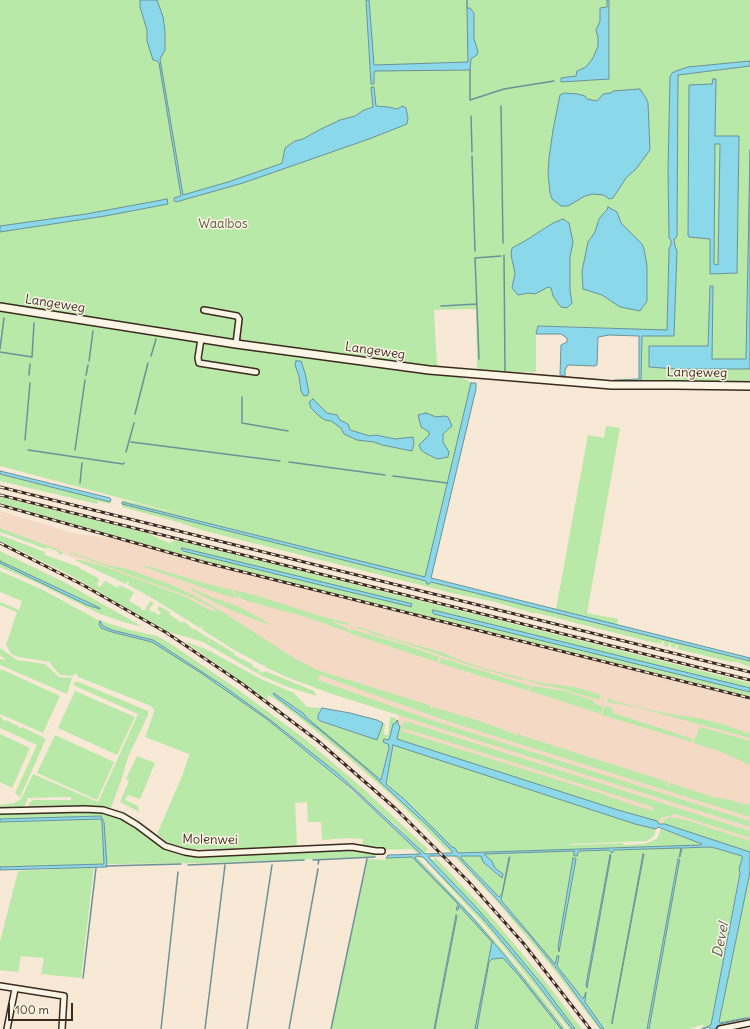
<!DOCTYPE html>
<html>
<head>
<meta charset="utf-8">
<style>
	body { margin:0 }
	#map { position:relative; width:750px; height:1029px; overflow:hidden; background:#f8e8d6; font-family:Delius,sans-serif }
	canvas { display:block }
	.scale { position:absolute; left:8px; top:1003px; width:65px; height:18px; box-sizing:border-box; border:2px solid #3b2a1e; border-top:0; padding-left:5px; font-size:12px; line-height:14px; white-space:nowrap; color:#3b2a1e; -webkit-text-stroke:3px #fcf5e5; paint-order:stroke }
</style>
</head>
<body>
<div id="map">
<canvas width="750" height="1029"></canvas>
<div class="scale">100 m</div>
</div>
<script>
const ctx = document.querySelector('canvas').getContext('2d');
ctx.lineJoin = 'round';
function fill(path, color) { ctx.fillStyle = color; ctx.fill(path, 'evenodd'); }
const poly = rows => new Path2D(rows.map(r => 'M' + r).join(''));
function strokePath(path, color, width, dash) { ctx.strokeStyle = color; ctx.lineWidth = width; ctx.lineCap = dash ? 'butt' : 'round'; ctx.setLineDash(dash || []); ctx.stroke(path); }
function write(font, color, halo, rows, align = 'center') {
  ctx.font = font + ' Delius,sans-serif'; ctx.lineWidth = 3; ctx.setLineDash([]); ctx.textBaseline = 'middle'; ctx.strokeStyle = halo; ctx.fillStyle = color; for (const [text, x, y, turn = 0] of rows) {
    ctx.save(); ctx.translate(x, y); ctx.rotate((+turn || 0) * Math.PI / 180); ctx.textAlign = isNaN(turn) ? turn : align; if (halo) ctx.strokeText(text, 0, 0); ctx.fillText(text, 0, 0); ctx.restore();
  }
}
fill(poly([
	[0,511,73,533,183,549,750,690,750,856,392,741,399,714,286,674,266,664,214,634,184,613,130,582,59,552,0,530]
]), '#f4d9c5');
fill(poly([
	[0,0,750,0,750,384,641,380,642,336,610,328,588,327,538,326,536,334,536,372,477,371,476,309,434,310,437,364,472,383,427,579,122,502,123,500,192,517,0,466],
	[606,426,620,428,587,613,618,619,617,625,556,609,588,435,604,438],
	[0,474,110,502,110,504,98,501,97,504,0,481],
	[0,497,147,533,169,543,176,540,750,683,750,696,221,565,180,554,177,552,176,553,0,503],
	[122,504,426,581,429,584,431,582,750,661,750,667,737,662,731,662,677,649,678,645,676,645,675,648,671,647,671,644,669,643,668,647,663,645,664,642,662,641,661,644,647,641,537,613,532,613,495,602,452,593,201,530,181,523,122,507],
	[0,528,59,550,63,553,61,555,58,554,59,552,47,547,46,549,0,532],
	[0,535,45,552,45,555,79,567,79,568,98,578,99,581,97,585,100,587,103,583,105,581,118,588,119,585,134,592,129,601,141,608,141,610,145,610,150,601,154,603,149,609,151,610,149,613,152,611,159,615,161,612,157,610,159,606,170,612,169,614,182,623,184,621,194,630,195,629,210,639,207,642,208,642,211,639,234,653,234,655,252,664,253,667,260,670,258,672,259,673,260,671,262,673,265,671,314,691,317,696,288,687,262,676,203,642,166,631,72,576,17,549,17,548,16,549,0,541],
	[0,551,64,582,143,627,123,622,100,614,35,582,0,567],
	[71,552,107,565,127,569,172,585,197,597,221,611,294,658,317,670,429,705,431,707,431,709,433,707,477,720,515,734,515,737,517,734,589,757,589,760,590,757,668,782,667,786,669,787,670,783,716,798,727,799,743,804,750,804,750,817,447,721,320,675,318,680,425,718,750,821,750,827,332,694,289,678,265,667,266,664,264,666,236,651,201,629,203,627,202,626,200,628,152,598,128,585,129,582,128,581,126,584,75,560,80,560,105,567,188,598,207,609,216,612,215,609,193,598,70,553],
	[142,566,147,566,204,583,232,590,234,595,238,599,212,591],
	[0,571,43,590,98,620,130,630,157,636,171,644,240,691,305,739,366,791,432,853,427,850,426,852,427,853,424,853,392,822,337,773,269,719,219,684,219,685,268,720,329,770,375,811,421,854,419,854,411,849,379,850,362,846,363,839,347,838,322,840,321,822,308,822,307,802,295,803,297,843,295,848,189,849,170,844,163,839,157,834,183,774,191,749,189,754,145,737,153,715,154,710,151,706,78,677,77,675,75,673,73,676,60,675,49,662,19,657,12,655,6,645,17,612,0,605,0,602,19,610,22,601,0,592],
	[189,587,211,597,237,606,260,618,273,626,243,615,220,605,195,592],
	[234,590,258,596,320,616,348,623,349,625,354,627,360,627,388,637,444,653,459,660,490,670,542,683,575,687,601,695,599,700,559,688,538,684,524,679,521,680,466,664,405,643,373,634,368,631,333,621,334,623,349,629,348,632,306,617,247,601,236,596],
	[350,629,405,645,439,657,437,662,349,633],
	[184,641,206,649,261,679,294,693,307,707,322,708,319,711,318,719,320,722,377,740,383,723,385,725,384,735,388,735,390,717,396,718,396,724,393,724,389,741,383,742,388,744,389,748,381,780,306,717,304,714,275,693,273,694,321,731,365,768,429,827,452,851,452,853,446,849,391,795,344,754,296,715,269,695,267,698,270,700,269,701],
	[0,648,17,660,45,664,59,677,72,678,67,694,0,665,0,659,6,660,0,655],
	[441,658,530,686,528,690,526,690,487,678,439,663],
	[1,669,60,696,43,733,0,714,0,672],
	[76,681,148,711,148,715,128,757,122,778,111,808,93,806,29,808,28,806,30,802,33,800,71,800,71,797,28,798,24,807,21,808,0,809,0,805,14,803,21,799,33,774,98,802,138,714,73,685],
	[532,686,565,691,594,701,595,704,603,706,601,714,530,691,529,691],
	[75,691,135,717,117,755,58,728],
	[608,698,614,701,664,713,703,719,725,725,750,734,750,738,632,706,607,702],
	[605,706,613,709,613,713,693,739,692,742,602,715],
	[0,717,3,718,2,720,6,721,6,720,18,726,18,727,21,728,22,727,43,737,43,738,46,739,20,797,15,793,37,745,0,728],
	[404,720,402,730,405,732,606,795,612,799,613,797,621,801,653,811,653,807,436,738,404,729,403,728,405,721,750,831,750,838,675,814,661,818,659,823,396,739,399,729],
	[700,727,750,741,750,765,719,751,693,743],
	[0,734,30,748,12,788,0,782],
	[55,735,114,762,97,800,37,773],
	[393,745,635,824,656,829,654,836,647,841,571,844,570,844,570,845,623,843,624,845,644,844,657,839,661,829,702,844,701,845,458,853,455,848,452,847,404,799,386,784],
	[137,756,155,763,140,799,128,795,125,800,138,806,139,812,120,802,129,781,126,779],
	[88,811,99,812,121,818,130,823,162,846,172,851,186,855,197,856,357,849,375,854,376,857,205,863,108,864,107,863,101,816,0,819,0,813],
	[670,817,686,820,750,841,750,852,663,824,664,820],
	[101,819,102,823,104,864,0,867,0,822],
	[709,847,715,848,742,856,742,859,711,1025,702,1029,700,1029,703,1026,703,1024,690,1029,649,1029,679,859,678,859,677,863,647,1029,604,1029,585,1002,586,992,583,999,557,966,559,956,557,956,555,964,501,900,510,857,509,858,502,894,499,897,461,858,461,856,481,855,487,866,502,878,503,874,495,868,492,861,484,854,574,851,577,856,578,852,580,851,609,850,612,852,614,850,679,848,681,848,679,857,680,857,682,848],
	[453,855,456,856,519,924,560,973,601,1029,599,1029,552,967,526,936,498,903],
	[416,856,460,902,490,935,542,997,566,1029,563,1029,515,968,485,932,415,857],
	[421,856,423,856,433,865,484,920,531,976,572,1029,569,1029,543,996,492,933],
	[428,856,433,860,435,858,433,856,434,856,488,913,541,976,582,1029,575,1029,543,986,510,946,475,906,429,858],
	[405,857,412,857,415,860,458,904,457,910,459,906,492,942,475,1029,435,1029,457,916,456,915,434,1029,331,1029,368,859,385,860,386,858],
	[94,867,81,978,41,974,44,958,21,956,18,972,0,970,0,942,18,871],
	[750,872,750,1017,720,1023,719,1022],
	[503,958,520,977,561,1029,477,1029,489,962,492,959]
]), '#b9e9a8');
const water = poly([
	[140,0,157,0,163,17,165,31,165,50,160,59,183,195,228,182,280,164,282,163,285,148,288,146,295,141,303,139,319,130,340,120,355,116,364,110,373,107,371,87,374,87,376,106,388,107,397,109,403,106,406,108,408,118,407,124,369,139,243,183,176,202,174,201,174,198,181,196,159,63,157,61,153,60,147,41,147,30,140,7,140,0],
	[366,0,369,0,374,65,468,62,467,8,470,8,474,13,474,39,478,51,477,55,471,59,470,70,375,71,374,74,374,84,371,84,366,0],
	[607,0,609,0,609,79,561,82,561,78,576,76,577,71,586,67,593,58,598,46,598,38,596,30,600,21,600,8,607,7,607,0],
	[750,61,750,66,678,75,677,236,674,240,675,246,677,251,674,336,642,336,641,383,615,382,614,380,639,379,639,336,609,335,598,337,597,365,595,366,568,365,565,370,565,376,560,375,561,345,567,342,567,338,561,334,536,334,538,326,667,330,669,251,669,248,671,245,671,240,669,238,668,171,670,77,672,73,676,71,688,67,750,61],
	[713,79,716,79,715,136,739,136,737,273,710,274,710,239,689,237,688,235,689,85,712,84,713,79],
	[715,144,720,144,718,265,714,264,715,144],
	[640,89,646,98,648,103,650,150,636,169,626,178,613,198,609,199,604,195,593,194,585,196,568,206,561,206,552,199,550,193,548,174,549,158,553,130,560,95,564,93,578,94,585,96,587,99,597,101,603,94,611,93,613,91,640,89],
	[750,150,750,369,676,369,649,367,649,346,708,346,710,286,713,286,712,359,746,359,750,150],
	[167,199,168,204,105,216,0,232,0,226,86,214,167,199],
	[608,207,617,212,621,223,642,244,644,249,647,266,647,301,640,311,620,307,602,295,583,289,582,271,588,242,595,232,599,219,603,214,607,210,608,207],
	[563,219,569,223,573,242,570,257,570,291,572,303,567,308,561,307,557,302,553,296,551,288,548,287,535,294,528,293,518,295,512,288,515,273,511,255,512,248,525,241,553,223,563,219],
	[296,361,301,361,305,373,309,393,307,396,303,395,301,391,299,376,295,365,296,361],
	[471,383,476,383,476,389,431,578,750,658,750,661,431,582,429,584,427,584,426,581,122,504,122,502,425,577,471,383],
	[313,399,327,413,337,415,340,420,348,424,350,430,370,436,376,435,395,439,413,437,414,443,412,451,382,445,374,442,357,440,344,434,341,428,331,421,325,420,319,416,311,408,309,402,313,399],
	[426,413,436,417,444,416,448,417,452,426,443,434,443,442,449,452,448,457,437,459,425,453,421,450,419,445,429,435,429,432,421,427,418,415,426,413],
	[0,471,110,498,111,500,110,502,0,474,0,471],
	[182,548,409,603,412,604,411,607,408,606,308,582,183,551,181,549,182,548],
	[0,561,100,608,100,609,87,605,0,563,0,561],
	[433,610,750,688,750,692,434,614,432,612,433,610],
	[100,621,103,626,112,630,153,640,219,683,269,719,337,773,425,854,451,853,453,852,429,827,365,768,321,731,275,696,273,694,274,693,304,714,306,717,381,780,389,748,388,744,383,742,384,739,389,740,393,724,396,723,397,720,398,721,398,724,400,726,397,739,618,810,657,821,659,824,665,824,750,852,750,872,719,1022,720,1023,745,1018,750,1018,720,1024,719,1029,710,1029,709,1027,702,1029,711,1025,740,873,739,869,742,859,742,856,715,848,709,847,682,848,680,857,679,857,681,848,679,848,614,850,612,853,609,850,580,851,578,852,577,856,574,856,574,851,484,854,492,861,495,868,503,874,502,878,483,862,481,856,461,856,461,858,499,897,502,894,509,857,510,857,501,900,555,964,557,956,559,956,557,966,583,999,586,992,585,1002,604,1029,601,1029,560,973,529,935,494,896,457,856,429,856,429,858,475,906,510,946,543,986,575,1029,572,1029,531,976,484,920,423,857,416,856,415,858,471,916,506,957,563,1029,561,1029,520,977,503,958,492,959,489,962,477,1029,475,1029,492,942,459,906,458,910,456,910,458,904,412,857,386,858,388,855,421,854,352,789,268,720,201,673,152,642,112,632,101,628,99,624,100,621],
	[393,745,635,824,656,829,658,827,702,844,701,845,458,853,455,848,452,847,404,799,386,784,393,745],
	[322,708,350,713,377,720,383,723,377,740,320,721,318,719,318,715,322,708],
	[101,816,104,822,107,867,0,870,0,867,104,864,102,823,101,819,0,822,0,819,101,816],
	[643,854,644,854,612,1024,612,1021,643,854],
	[610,855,611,855,587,988,586,985,610,855],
	[573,858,576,859,559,952,558,947,573,858],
	[678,859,680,860,679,863,649,1029,647,1029,678,859],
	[456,915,457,916,435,1029,434,1029,456,915]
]);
fill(water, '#8bd8ea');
strokePath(water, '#6b9298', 1);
strokePath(poly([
	[467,0,467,8],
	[470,70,470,100,504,89,554,81],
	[501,106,503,243],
	[471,116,472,152],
	[472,156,475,251],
	[504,255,505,373],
	[14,305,101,319],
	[441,306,477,304],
	[105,320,198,334],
	[204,335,234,340],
	[0,349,4,318],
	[0,352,32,357,34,323],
	[151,356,156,339],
	[479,359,475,258,501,256],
	[89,361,93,331],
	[401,363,443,368],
	[499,372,602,380],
	[29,375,30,364],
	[86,375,88,365],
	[242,397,242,423,288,431],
	[135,414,148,363],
	[25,440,30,383],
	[131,442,280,461],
	[28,450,123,464,124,463],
	[75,450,85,380],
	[126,452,134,423],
	[289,462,385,475],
	[393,476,447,483],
	[80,483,82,463],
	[313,860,375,857],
	[318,864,319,860],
	[188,865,304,860],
	[106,866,181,864],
	[83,978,96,868],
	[161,1029,178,872],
	[205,1029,225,865],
	[247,1029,272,865],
	[289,1029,318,869],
	[331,1029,367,859]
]), '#6b9298', 1.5);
const street = poly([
	[204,310,237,316,239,319,236,344],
	[201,339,198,358,199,363,256,372],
	[0,811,84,809,103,810,122,816,137,825,165,846,185,852,198,854,352,847,376,851,382,851],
	[0,986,64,996,62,1029],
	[7,1029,15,989],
	[720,1029,750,1023]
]);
const secondary = poly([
	[0,307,236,344,429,370,612,385,675,385,750,386]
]);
strokePath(street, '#3b2a1e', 8);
strokePath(secondary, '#3b2a1e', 10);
strokePath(street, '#fcf5e5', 5);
strokePath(secondary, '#fcf5e5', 7);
const rail = poly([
	[0,487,750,672],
	[0,495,750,680],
	[0,505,203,562,750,698],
	[0,543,83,585,167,633,241,683,318,741,396,809,468,881,524,944,590,1029]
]);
strokePath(rail, '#3b2a1e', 3);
strokePath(rail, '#fcf5e5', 1.5, [4.5]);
write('13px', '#5a5a40', '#fcf5e5', [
	["Waalbos",223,224]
]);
write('13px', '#3b2a1e', '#fcf5e5', [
	["Langeweg",55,304,9],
	["Langeweg",375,351,8],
	["Langeweg",697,373,1],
	["Molenwei",210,840,1]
]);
write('italic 14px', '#4f5651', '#fcf5e5', [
	["Devel",721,940,-79]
]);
</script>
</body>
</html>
